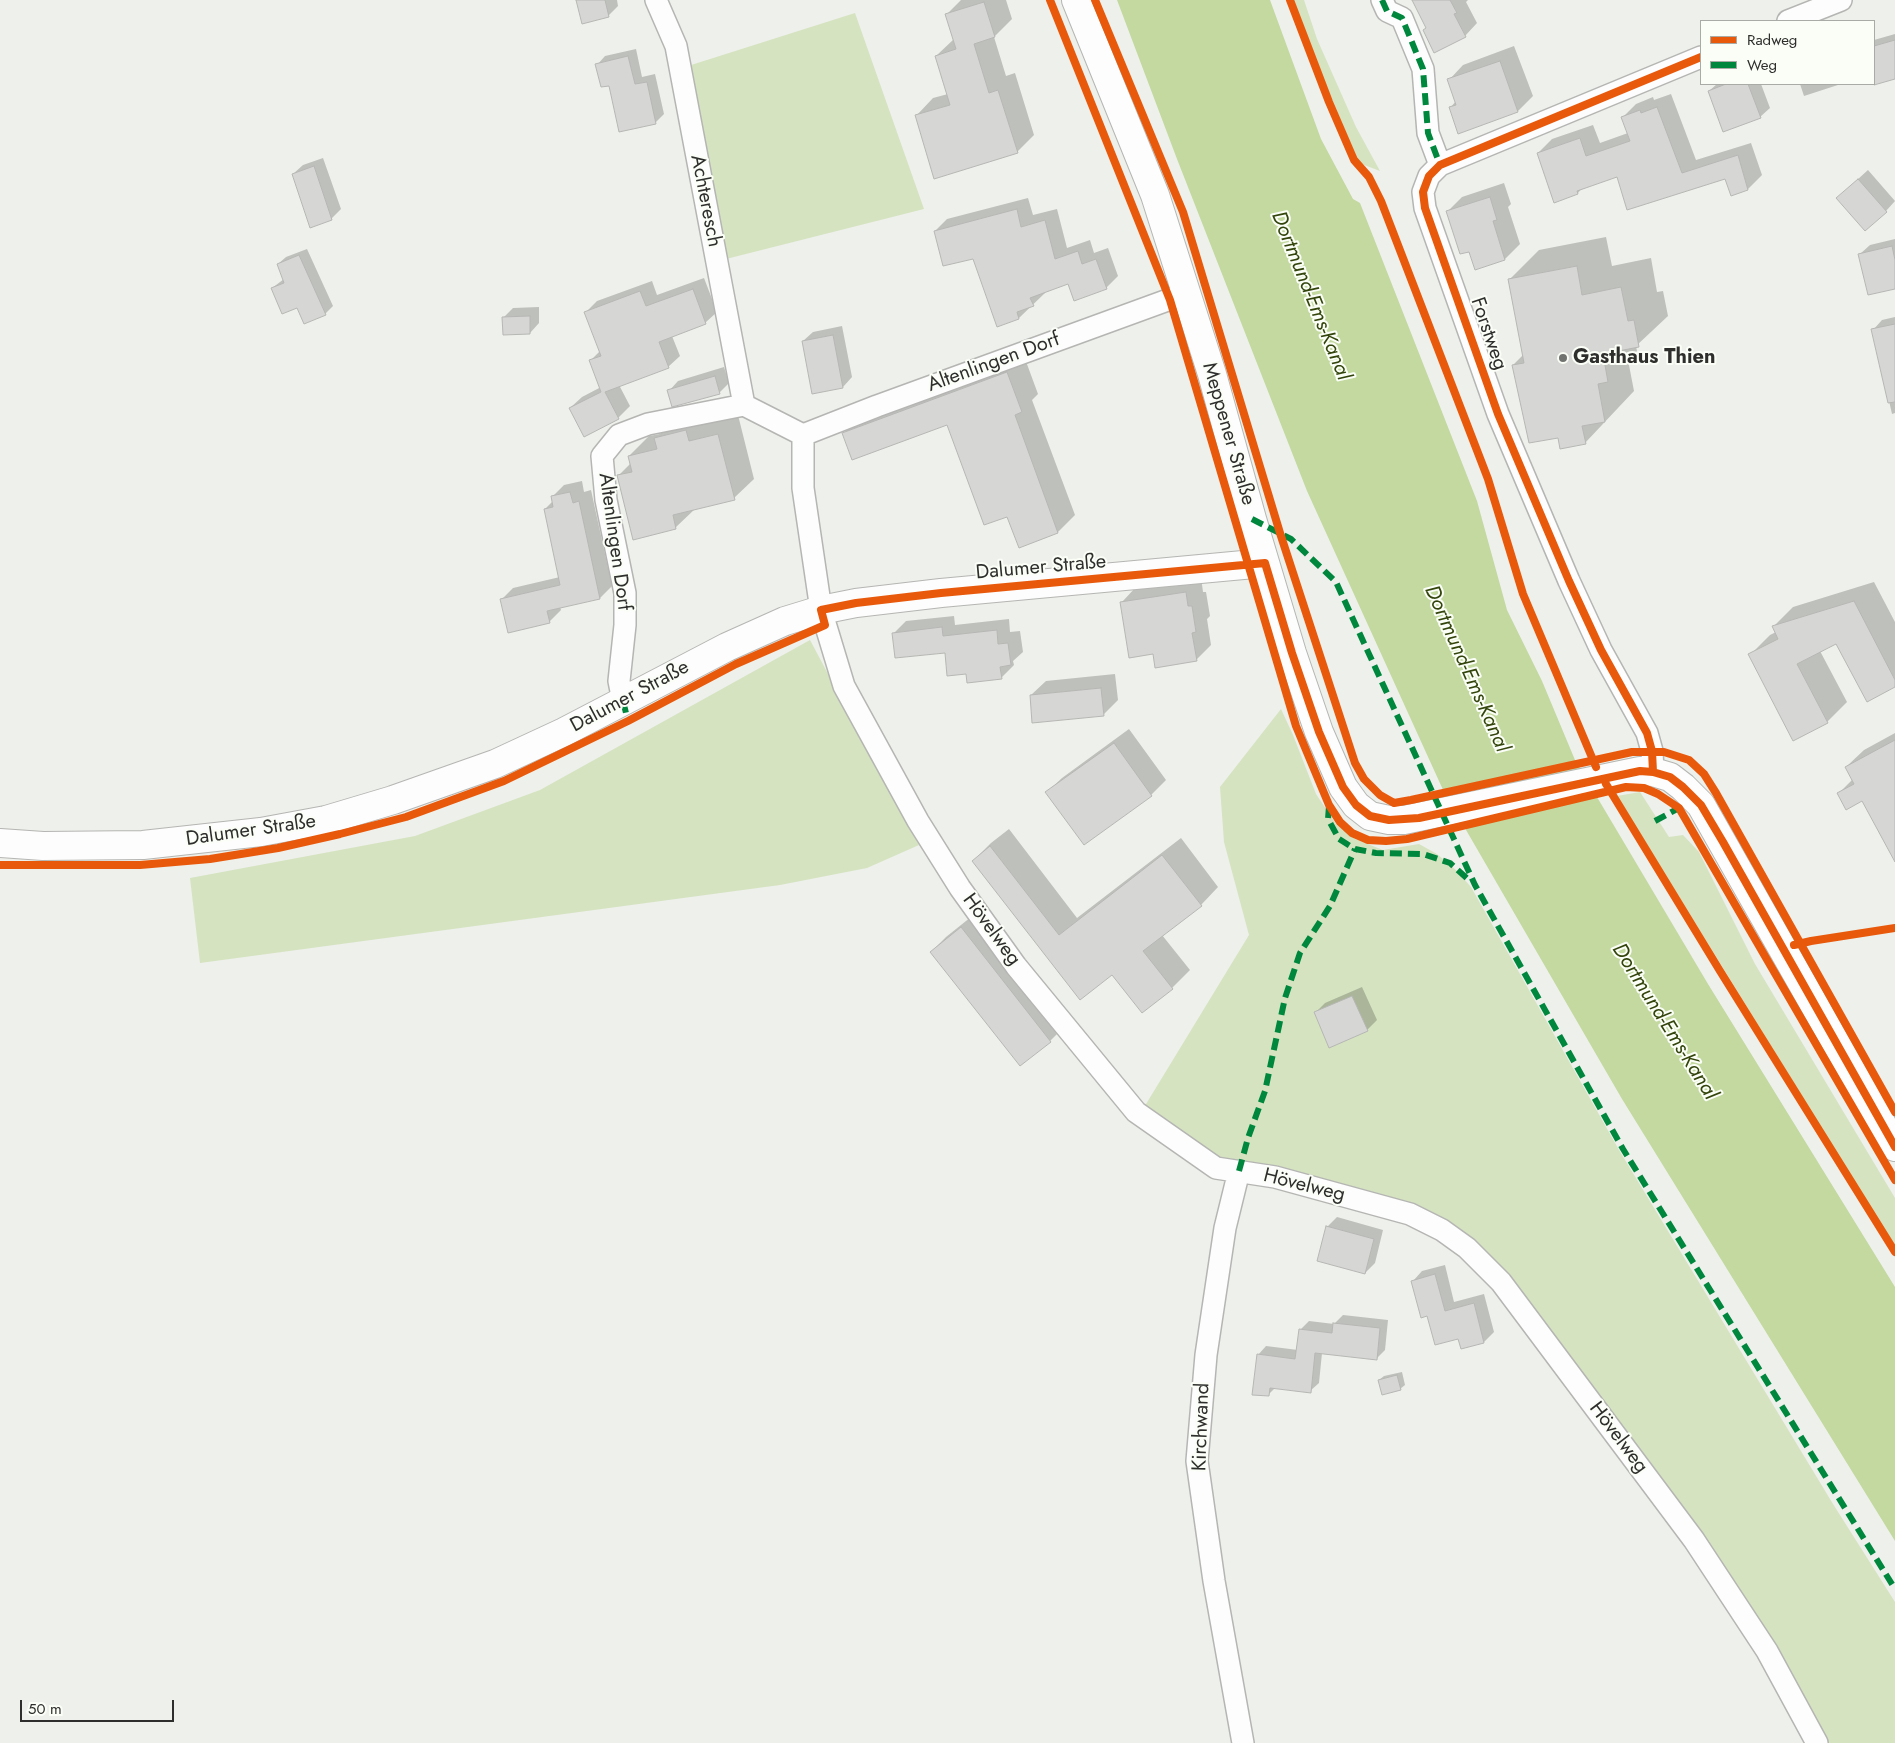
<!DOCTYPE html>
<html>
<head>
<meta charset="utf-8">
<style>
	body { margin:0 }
	#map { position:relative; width:1895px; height:1743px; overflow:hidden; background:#eef0eb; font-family:Jost,sans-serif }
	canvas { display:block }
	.legend { position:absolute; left:1700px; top:20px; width:175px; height:65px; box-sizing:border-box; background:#fbfef7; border:1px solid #a9aba6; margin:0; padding:6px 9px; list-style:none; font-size:15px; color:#2e2f2d }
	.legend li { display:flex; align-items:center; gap:10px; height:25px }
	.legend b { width:25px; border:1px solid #a9aba6 }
	.scale { position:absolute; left:20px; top:1700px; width:154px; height:22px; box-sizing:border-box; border:2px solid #2e2f2d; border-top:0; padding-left:6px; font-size:15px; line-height:18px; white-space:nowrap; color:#2e2f2d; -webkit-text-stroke:4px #fbfef7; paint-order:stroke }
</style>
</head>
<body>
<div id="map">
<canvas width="1895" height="1743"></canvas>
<ul class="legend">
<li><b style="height:6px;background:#e8590c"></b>Radweg</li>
<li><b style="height:6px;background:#00873e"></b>Weg</li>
</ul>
<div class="scale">50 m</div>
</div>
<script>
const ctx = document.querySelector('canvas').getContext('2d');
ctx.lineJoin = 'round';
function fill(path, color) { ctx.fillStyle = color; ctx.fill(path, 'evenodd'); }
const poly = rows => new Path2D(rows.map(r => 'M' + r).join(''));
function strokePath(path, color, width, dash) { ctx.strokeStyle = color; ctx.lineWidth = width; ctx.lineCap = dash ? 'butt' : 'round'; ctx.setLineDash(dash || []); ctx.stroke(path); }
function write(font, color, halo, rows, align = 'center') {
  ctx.font = font + ' Jost,sans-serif'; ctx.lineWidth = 4; ctx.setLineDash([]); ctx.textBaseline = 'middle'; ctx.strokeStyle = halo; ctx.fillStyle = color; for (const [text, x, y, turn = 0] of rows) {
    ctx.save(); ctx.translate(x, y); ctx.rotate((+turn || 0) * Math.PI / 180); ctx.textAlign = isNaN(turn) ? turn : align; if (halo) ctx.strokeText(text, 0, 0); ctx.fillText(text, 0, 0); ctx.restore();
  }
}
fill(poly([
	[1292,0,1304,0,1317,39,1356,127,1380,171,1359,163,1308,42],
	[855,13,924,209,726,259,688,66],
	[810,640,919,845,867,868,780,885,200,963,190,878,415,836,540,790],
	[1281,709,1293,735,1316,794,1336,824,1355,839,1383,850,1419,844,1437,854,1457,871,1471,887,1619,1150,1833,1504,1895,1602,1895,1743,1818,1743,1696,1541,1445,1227,1218,1164,1143,1109,1249,935,1224,842,1220,787],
	[1640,792,1669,837,1683,835,1699,852,1755,964,1895,1198,1895,1247,1617,796]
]), '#d5e3c0');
fill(poly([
	[1117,0,1270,0,1321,139,1353,199,1360,203,1477,501,1507,610,1542,681,1575,760,1708,984,1895,1287,1895,1541,1622,1099,1444,792,1307,491,1177,159]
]), '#c3d9a0');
fill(poly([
	[577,0,617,0,618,6,608,16],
	[961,0,1006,0,1012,19,994,37,1006,76,1015,73,1034,135,1017,152,916,116,933,98,948,94,936,56,954,39,946,15],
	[1419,0,1468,0,1466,2,1477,23,1465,36,1427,28],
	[1895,34,1895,78,1874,84,1874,40],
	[1514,46,1533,96,1518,111,1450,108,1456,101,1449,80,1463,65],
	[636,49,642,77,655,74,664,114,656,122,620,130,610,84,597,65,605,56],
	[1717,84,1761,84,1770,108,1760,117,1709,91],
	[1800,84,1841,84,1804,96],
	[1671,94,1696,160,1751,143,1762,175,1748,189,1732,194,1726,177,1617,175,1583,187,1578,193,1555,201,1538,153,1552,139,1593,125,1600,143,1628,133,1622,118,1636,104,1653,97,1654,100],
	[323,158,341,209,331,219,293,174,303,165],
	[1868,170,1895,201,1886,211,1847,189],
	[1504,183,1511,204,1508,207,1520,244,1505,259,1476,268,1470,250,1448,211,1462,197],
	[1028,198,1033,215,1057,209,1067,248,1090,240,1094,253,1108,248,1118,276,1106,288,1068,282,1044,291,1045,293,1019,318,974,257,935,231,947,219],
	[1606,237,1612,266,1651,258,1657,292,1663,291,1668,316,1636,346,1637,351,1628,360,1634,391,1585,443,1559,436,1513,365,1523,355,1509,280,1539,250],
	[1895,239,1895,287,1860,254,1870,245],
	[307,249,333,306,325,314,297,306,272,288,284,279,278,264,286,257],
	[704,278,717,312,705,323,672,336,680,356,668,367,619,385,630,406,618,418,570,408,582,397,601,387,591,360,600,351,586,312,597,301,652,281,657,295],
	[539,307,539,323,530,333,503,318,513,308],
	[1895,317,1895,413,1892,414,1873,330,1882,320],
	[842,326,852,377,843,387,803,341,813,332],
	[1024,356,1038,394,1032,400,1075,515,1058,532,1019,546,1008,515,947,424,843,434,860,417],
	[724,367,729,383,719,393,669,391,678,381],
	[738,415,754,479,734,498,696,508,675,528,618,476,631,463,629,456,649,436,660,434,675,418],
	[582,481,584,492,591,490,612,586,600,598,560,607,561,610,549,622,501,600,513,588,560,577,545,509,553,501,552,497,564,485],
	[1201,577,1203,592,1206,592,1210,616,1207,619,1211,645,1196,660,1154,653,1122,602,1136,587],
	[1874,582,1895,622,1895,686,1837,642,1820,651,1847,702,1827,722,1750,655,1770,635,1776,632,1773,627,1793,607],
	[954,616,955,625,1009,619,1010,632,1020,631,1023,652,1013,661,1014,665,1001,678,967,673,946,651,894,633,906,621],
	[1115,674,1118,700,1103,715,1031,695,1046,681],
	[1129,729,1166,780,1151,795,1084,844,1047,792,1062,778],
	[1895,733,1895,851,1863,800,1839,793,1853,779,1846,767,1864,750],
	[1009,829,1077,918,1181,838,1218,887,1201,905,1162,935,1190,970,1172,988,1113,973,1080,998,973,861,991,843],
	[976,913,1065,1026,1050,1041,1020,1065,931,952,946,937],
	[1362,987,1377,1020,1367,1030,1316,1012,1325,1003],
	[1337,1217,1383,1230,1375,1263,1365,1273,1327,1227],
	[1445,1265,1454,1302,1484,1294,1494,1332,1484,1342,1462,1348,1459,1338,1427,1314,1413,1281,1422,1271],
	[1343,1315,1388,1320,1385,1350,1376,1359,1322,1353,1319,1383,1310,1391,1276,1387,1268,1395,1258,1355,1266,1346,1298,1350,1300,1330,1309,1321,1334,1324],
	[1402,1372,1405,1385,1400,1389,1379,1380,1384,1376]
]), '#0003');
const building = poly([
	[576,0,605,0,609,17,582,24,576,0],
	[1412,0,1450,0,1457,13,1454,14,1466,37,1434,53,1423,30,1426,28,1412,0],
	[984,2,995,37,974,44,989,93,998,90,1018,153,934,179,915,115,950,105,935,56,956,49,945,14,984,2],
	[1895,40,1895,79,1874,85,1874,46,1895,40],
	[628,56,635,84,647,82,656,124,619,132,609,86,601,87,595,64,628,56],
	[1500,61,1518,112,1458,134,1449,107,1456,105,1447,79,1500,61],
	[1726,84,1748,84,1761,118,1723,132,1708,91,1726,84],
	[1657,107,1682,173,1738,155,1748,190,1731,196,1725,179,1627,210,1617,177,1577,191,1578,194,1554,203,1537,153,1580,138,1586,156,1630,141,1621,117,1640,110,1641,113,1657,107],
	[314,166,332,220,310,228,292,174,314,166],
	[1858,179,1887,212,1865,231,1836,198,1858,179],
	[1490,197,1497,220,1493,221,1505,260,1475,270,1469,252,1460,254,1446,211,1490,197],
	[1017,209,1021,227,1045,220,1055,259,1078,251,1082,264,1096,259,1107,289,1074,301,1068,284,1030,298,1034,306,1017,312,1019,319,997,327,973,259,943,266,934,231,1017,209],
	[1892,246,1895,260,1895,289,1868,295,1858,254,1892,246],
	[299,255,326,315,304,324,297,308,282,314,271,288,284,283,277,264,299,255],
	[1577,266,1582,295,1621,287,1628,321,1634,320,1639,347,1603,354,1608,382,1598,384,1605,422,1582,426,1586,444,1560,449,1558,438,1529,443,1512,365,1524,363,1508,279,1577,266],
	[693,289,706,324,659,342,669,368,605,392,619,419,584,437,569,408,601,392,589,360,601,356,584,312,640,291,646,306,693,289],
	[530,316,530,334,503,335,502,317,530,316],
	[1895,324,1895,402,1888,403,1871,329,1895,324],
	[833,335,843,388,812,394,802,341,833,335],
	[1007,372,1022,412,1015,415,1058,533,1019,548,1007,517,984,525,947,425,852,460,842,433,1007,372],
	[715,376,720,394,672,407,667,390,715,376],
	[686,430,689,441,718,434,735,500,673,515,676,529,633,540,617,475,632,472,628,456,657,449,654,438,686,430],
	[570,492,573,503,579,501,600,599,547,611,550,623,508,633,500,599,560,585,544,509,553,507,551,496,570,492],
	[1186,592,1188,606,1192,606,1196,632,1192,633,1197,661,1155,668,1153,654,1129,658,1120,602,1186,592],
	[1854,601,1895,680,1895,687,1867,702,1836,644,1797,664,1828,723,1793,741,1748,654,1778,639,1772,626,1854,601],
	[942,627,943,636,997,630,998,644,1008,643,1011,665,1000,667,1002,679,967,683,966,674,947,676,945,653,895,658,892,633,942,627],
	[1101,688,1104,716,1032,723,1030,695,1101,688],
	[1895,740,1895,862,1862,801,1846,810,1837,793,1854,784,1845,767,1895,740],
	[1114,743,1152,796,1084,845,1045,792,1114,743],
	[990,846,1059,935,1162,855,1202,906,1143,951,1173,989,1142,1013,1112,975,1080,1000,972,861,990,846],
	[961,927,1051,1042,1020,1066,930,952,961,927],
	[1352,996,1368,1031,1329,1048,1314,1012,1352,996],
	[1326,1226,1374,1239,1365,1274,1317,1261,1326,1226],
	[1435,1274,1445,1311,1474,1303,1484,1343,1461,1349,1458,1339,1435,1345,1427,1316,1421,1318,1411,1281,1435,1274],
	[1333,1323,1380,1328,1377,1360,1315,1353,1311,1393,1270,1388,1269,1396,1252,1395,1257,1354,1295,1359,1299,1329,1332,1333,1333,1323],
	[1397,1375,1401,1390,1382,1395,1378,1380,1397,1375]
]);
fill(building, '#d6d7d4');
strokePath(building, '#b6b7b4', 1);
const street = poly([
	[656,0,676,46,744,405],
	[1382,0,1387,11,1402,18,1423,69,1428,133,1440,165],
	[1788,21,1841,0],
	[1187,293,877,406,803,435,803,488,821,610,844,686,918,821,960,888,1016,966,1136,1112,1216,1168,1275,1177,1410,1214,1442,1230,1467,1248,1501,1282,1694,1540,1767,1651,1817,1743],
	[623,701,619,681,625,625,625,593,606,500,602,456,619,435,648,424,744,405,803,435],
	[1653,772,1652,751,1647,733,1601,650,1569,581,1498,414,1425,208,1423,192,1429,176,1440,165,1701,57],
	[1239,1171,1225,1228,1206,1355,1197,1461,1214,1581,1243,1743]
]);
const secondary = poly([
	[1076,0,1155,195,1212,374,1252,519,1292,653,1319,732,1343,787,1356,805,1370,816,1389,820,1404,820,1640,771,1653,772,1670,777,1683,787,1701,805,1895,1147],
	[0,843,43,846,143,845,261,832,326,820,393,800,495,764,564,732,727,647,785,621,821,610,856,603,941,593,1265,563]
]);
strokePath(street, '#b5b6b3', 24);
strokePath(secondary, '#b5b6b3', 30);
strokePath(street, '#fcfdfc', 21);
strokePath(secondary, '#fcfdfc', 28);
strokePath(poly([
	[1382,0,1387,11,1402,18,1423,69,1428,133,1440,165],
	[1252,519,1291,539,1336,582,1475,885,1623,1149,1895,1589],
	[623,701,628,721],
	[1329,806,1328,819,1339,839,1355,849,1376,853,1423,854,1450,863,1471,882],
	[1655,821,1679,808],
	[1239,1171,1248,1138,1265,1091,1285,998,1300,953,1330,906,1355,849]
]), '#00873e', 6, [12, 6]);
strokePath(poly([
	[1050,0,1170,300,1296,726,1329,805,1340,822,1352,833,1368,840,1386,841,1407,839,1626,787,1644,788,1658,794,1679,808,1895,1180],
	[1095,0,1183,212,1280,533,1355,763,1364,779,1380,795,1394,803,1411,800,1632,752,1664,752,1689,760,1704,774,1716,793,1895,1112],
	[1290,0,1329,102,1354,160,1369,177,1381,201,1488,479,1523,594,1596,767],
	[1653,772,1652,751,1647,733,1601,650,1569,581,1498,414,1425,208,1423,192,1429,176,1440,165,1701,57],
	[1606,784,1720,971,1895,1252],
	[0,865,140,865,210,859,278,848,340,834,406,817,504,781,628,721,736,664,825,625,821,610,856,603,941,593,1265,563,1292,653,1319,732,1343,787,1356,805,1370,816,1389,820,1419,818,1640,771,1653,772,1670,777,1683,787,1701,805,1723,842,1895,1147],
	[1794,945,1811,941,1895,928]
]), '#e8590c', 8);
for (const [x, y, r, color] of [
	[1563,358,5,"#717370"]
]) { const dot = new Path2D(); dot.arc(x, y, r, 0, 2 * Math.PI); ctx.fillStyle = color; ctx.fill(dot); strokePath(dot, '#fbfef7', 2); }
write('20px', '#2e2f2d', '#fbfef7', [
	["Achteresch",705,201,79],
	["Forstweg",1488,334,71],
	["Altenlingen Dorf",994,363,-20],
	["Meppener Straße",1228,434,74],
	["Altenlingen Dorf",614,542,82],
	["Dalumer Straße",1041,568,-5],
	["Dalumer Straße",630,697,-28],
	["Dalumer Straße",251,831,-8],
	["Hövelweg",991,930,54],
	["Hövelweg",1304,1186,14],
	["Kirchwand",1202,1427,-88],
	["Hövelweg",1618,1438,53]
]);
write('bold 20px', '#2e2f2d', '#fbfef7', [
	["Gasthaus Thien",1573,358]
], 'left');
write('italic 21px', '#33450b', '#fbfef7', [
	["Dortmund-Ems-Kanal",1310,296,68],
	["Dortmund-Ems-Kanal",1466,669,66],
	["Dortmund-Ems-Kanal",1664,1022,58]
]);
</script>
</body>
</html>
